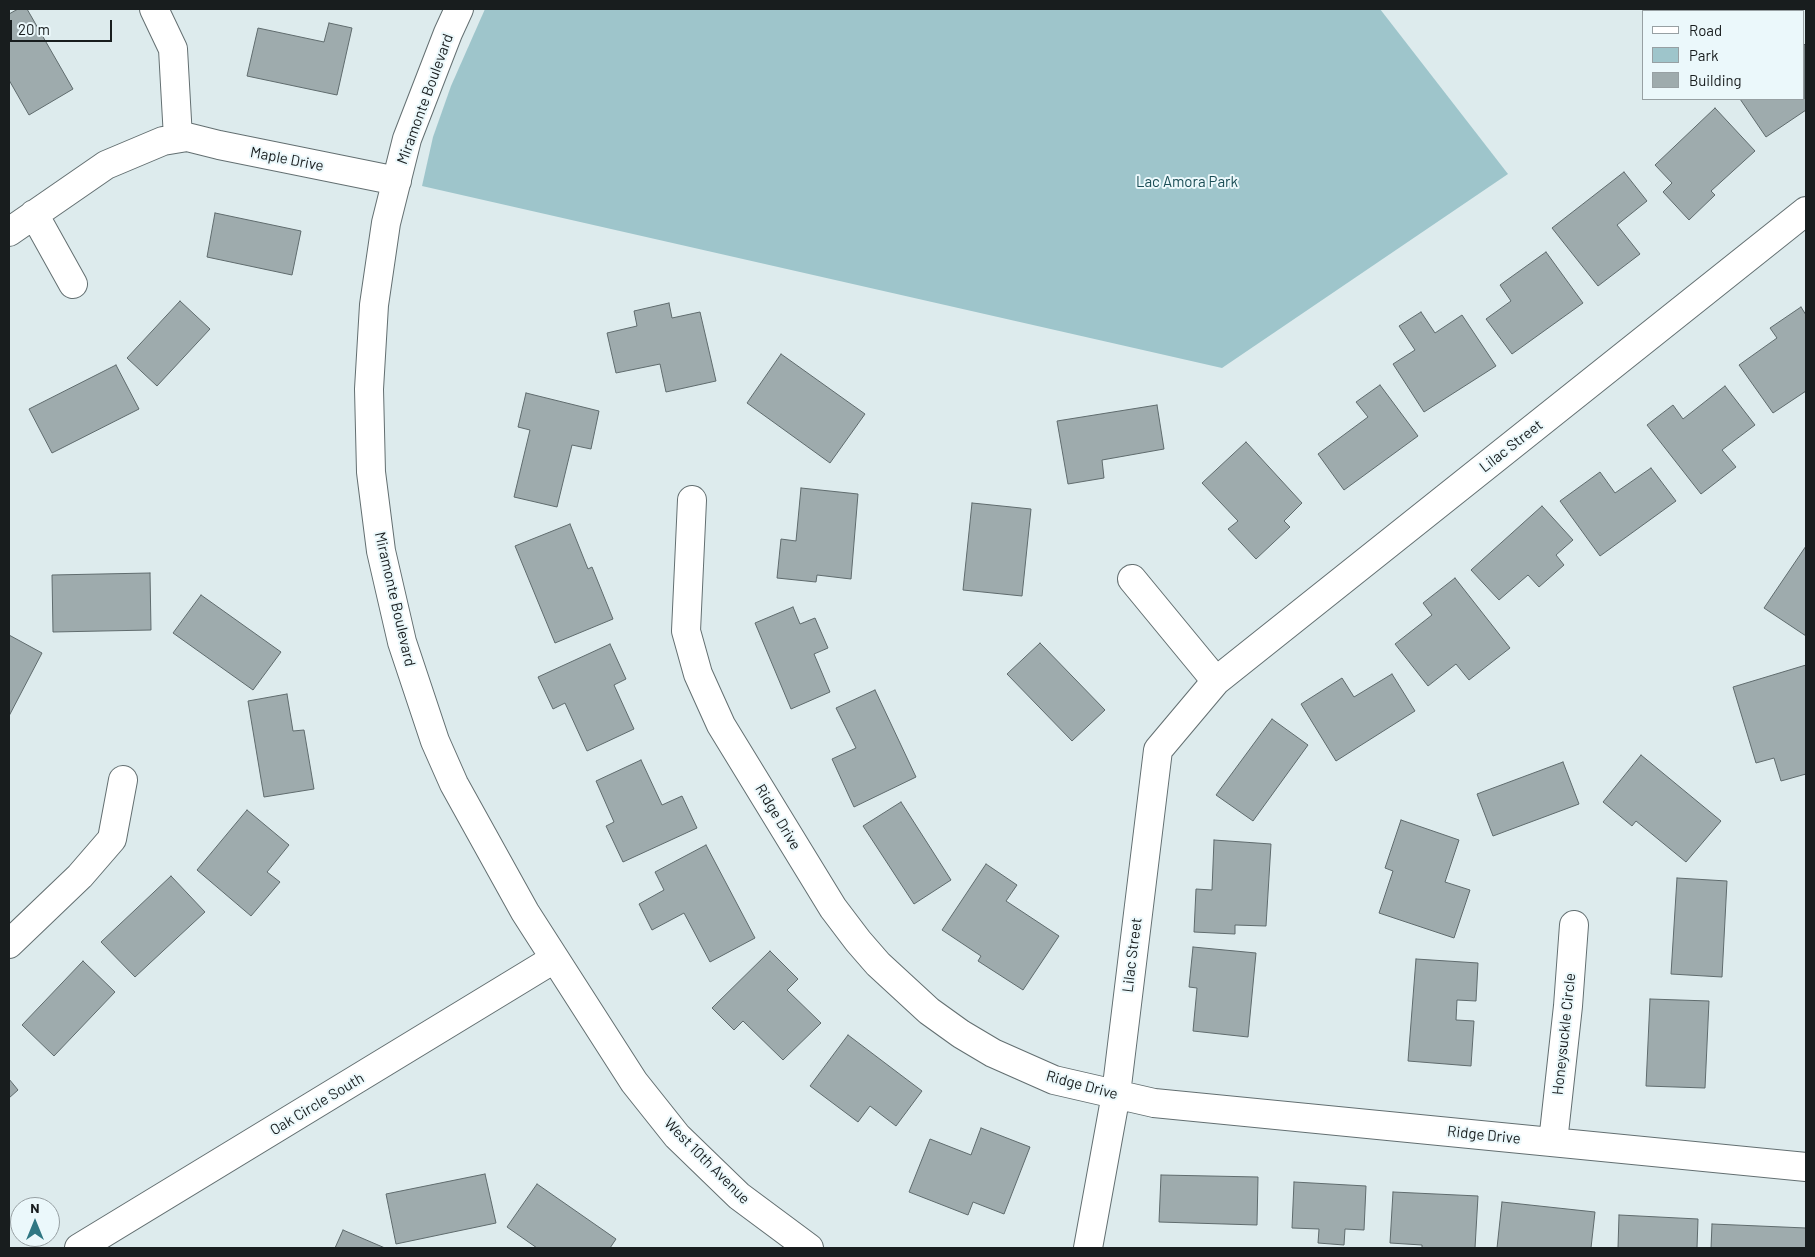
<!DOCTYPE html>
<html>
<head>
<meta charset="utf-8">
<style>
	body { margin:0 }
	#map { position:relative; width:1815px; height:1257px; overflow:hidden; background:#ddebed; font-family:Barlow,sans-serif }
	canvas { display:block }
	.frame { position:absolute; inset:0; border:10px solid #181d1e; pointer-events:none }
	.legend { position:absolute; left:1642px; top:10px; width:162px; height:90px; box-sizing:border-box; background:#ebf8fb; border:1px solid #97a0a3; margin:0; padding:6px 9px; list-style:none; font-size:15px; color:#181d1e }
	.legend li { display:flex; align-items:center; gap:10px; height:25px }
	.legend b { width:25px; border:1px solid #97a0a3 }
	.north { position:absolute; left:10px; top:1197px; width:50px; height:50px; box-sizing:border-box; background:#ebf8fb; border:1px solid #97a0a3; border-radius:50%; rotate:0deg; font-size:14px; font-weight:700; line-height:20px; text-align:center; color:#181d1e }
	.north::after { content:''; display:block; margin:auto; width:18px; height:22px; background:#307783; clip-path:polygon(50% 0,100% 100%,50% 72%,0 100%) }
	.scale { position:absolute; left:10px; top:20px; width:102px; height:22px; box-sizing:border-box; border:2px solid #181d1e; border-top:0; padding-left:6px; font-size:15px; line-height:18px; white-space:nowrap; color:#181d1e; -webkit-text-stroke:4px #ebf8fb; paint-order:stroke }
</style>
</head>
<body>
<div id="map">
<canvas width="1815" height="1257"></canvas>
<div class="frame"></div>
<ul class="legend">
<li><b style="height:6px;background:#fff"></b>Road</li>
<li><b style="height:14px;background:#9ec5cb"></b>Park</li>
<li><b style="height:14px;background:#9eabad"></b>Building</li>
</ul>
<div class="north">N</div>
<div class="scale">20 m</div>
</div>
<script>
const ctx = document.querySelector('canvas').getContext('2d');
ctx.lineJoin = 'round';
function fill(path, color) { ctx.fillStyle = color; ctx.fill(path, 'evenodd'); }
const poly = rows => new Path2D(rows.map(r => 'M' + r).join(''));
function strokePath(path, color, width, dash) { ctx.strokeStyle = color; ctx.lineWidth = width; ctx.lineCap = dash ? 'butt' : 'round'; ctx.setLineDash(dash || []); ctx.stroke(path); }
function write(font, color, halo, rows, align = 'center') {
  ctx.font = font + ' Barlow,sans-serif'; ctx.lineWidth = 4; ctx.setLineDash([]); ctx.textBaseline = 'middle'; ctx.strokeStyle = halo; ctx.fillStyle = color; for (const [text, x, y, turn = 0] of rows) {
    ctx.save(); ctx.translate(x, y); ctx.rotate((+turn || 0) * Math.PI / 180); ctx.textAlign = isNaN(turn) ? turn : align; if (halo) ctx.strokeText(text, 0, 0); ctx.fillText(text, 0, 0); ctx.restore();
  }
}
fill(poly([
	[485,9,1380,9,1508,174,1222,368,422,186,433,137,451,86]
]), '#9ec5cb');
const building = poly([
	[18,9,27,9,73,89,29,115,9,80,9,14,18,9],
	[329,23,352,28,337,95,247,76,258,28,324,42,329,23],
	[1806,43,1806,110,1766,137,1740,99,1804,99,1804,45,1806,43],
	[1715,108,1755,151,1711,191,1715,195,1689,220,1663,192,1672,183,1655,165,1715,108],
	[1624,172,1647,201,1617,225,1640,254,1598,286,1552,228,1624,172],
	[215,213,301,231,292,275,207,257,215,213],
	[1546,252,1583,303,1512,354,1486,319,1511,301,1500,285,1546,252],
	[180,301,210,329,157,386,127,358,180,301],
	[669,303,672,318,700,312,716,381,666,392,660,364,616,373,607,333,637,326,634,311,669,303],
	[1801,307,1806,315,1806,391,1773,413,1739,365,1777,338,1770,328,1801,307],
	[1421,312,1435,333,1462,315,1496,366,1424,412,1393,364,1415,350,1399,326,1421,312],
	[781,354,865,414,830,463,747,403,781,354],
	[116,365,139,409,52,453,29,409,116,365],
	[1380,385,1418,436,1344,490,1318,454,1368,417,1356,402,1380,385],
	[1725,386,1755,425,1722,450,1736,467,1701,494,1647,425,1673,405,1683,419,1725,386],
	[526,393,599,411,591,449,572,445,557,507,514,497,530,430,518,427,526,393],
	[1157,405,1164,449,1102,460,1104,478,1068,484,1057,421,1157,405],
	[1246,442,1302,503,1284,521,1290,527,1256,559,1228,529,1238,521,1202,483,1246,442],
	[1651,468,1676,501,1600,556,1560,501,1600,472,1615,493,1651,468],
	[801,488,858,494,851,579,817,575,816,582,777,578,781,539,796,541,801,488],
	[972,503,1031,509,1022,596,963,590,972,503],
	[1542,506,1573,540,1556,555,1564,565,1539,587,1528,575,1499,600,1471,570,1542,506],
	[570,524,588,569,592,567,613,619,555,643,515,546,570,524],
	[1806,546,1806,636,1764,608,1806,546],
	[150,573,151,630,53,632,52,575,150,573],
	[1455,578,1510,648,1469,680,1456,664,1428,686,1395,644,1432,615,1423,603,1455,578],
	[201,595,281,652,253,690,173,633,201,595],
	[793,607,800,624,815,618,828,648,814,654,830,692,791,709,755,623,793,607],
	[9,635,42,653,9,716,9,635],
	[1040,643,1105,710,1072,741,1007,674,1040,643],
	[610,644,626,679,614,685,634,729,587,751,565,703,553,709,538,677,610,644],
	[1806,665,1806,774,1781,781,1774,758,1756,763,1733,687,1806,665],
	[1392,674,1415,711,1336,761,1301,704,1342,678,1354,697,1392,674],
	[875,690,916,777,854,807,832,759,856,748,836,708,875,690],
	[287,694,293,731,304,730,314,789,264,797,248,701,287,694],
	[1272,719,1308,745,1253,821,1216,795,1272,719],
	[1641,755,1721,821,1686,862,1636,821,1632,826,1603,802,1641,755],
	[641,760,662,805,682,796,697,828,623,862,606,826,614,822,596,781,641,760],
	[1563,762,1579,804,1493,836,1477,794,1563,762],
	[901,802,951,880,914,904,863,826,901,802],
	[247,810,289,845,267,872,280,882,251,916,197,870,247,810],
	[1401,820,1459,840,1445,882,1470,890,1454,938,1379,913,1393,871,1385,868,1401,820],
	[1214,840,1271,844,1266,926,1235,925,1235,934,1194,932,1196,889,1212,890,1214,840],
	[706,845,755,938,710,962,684,913,652,930,639,904,664,890,655,872,706,845],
	[986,864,1017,885,1006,901,1059,936,1023,990,978,961,981,956,942,930,986,864],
	[171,876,205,912,135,977,101,942,171,876],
	[1677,878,1727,881,1722,977,1671,974,1677,878],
	[1193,947,1256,953,1248,1037,1193,1031,1197,988,1189,987,1193,947],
	[770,951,798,979,787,990,821,1023,783,1060,743,1021,734,1030,712,1008,770,951],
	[1416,959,1478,963,1476,1001,1457,1000,1456,1020,1474,1021,1471,1066,1408,1061,1416,959],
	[83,961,115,992,54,1056,22,1025,83,961],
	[1650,999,1709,1001,1705,1088,1646,1086,1650,999],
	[848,1035,922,1091,896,1126,870,1106,858,1122,810,1086,848,1035],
	[9,1079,18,1090,9,1098,9,1079],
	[981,1128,1030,1147,1004,1214,973,1202,968,1215,909,1192,930,1139,971,1155,981,1128],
	[485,1174,496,1223,396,1244,386,1194,485,1174],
	[1161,1175,1258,1177,1257,1225,1159,1222,1161,1175],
	[1294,1182,1366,1186,1364,1230,1345,1229,1344,1245,1318,1243,1319,1229,1292,1228,1294,1182],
	[537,1184,616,1239,610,1248,537,1248,507,1227,537,1184],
	[1393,1192,1478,1196,1475,1248,1422,1248,1422,1245,1390,1243,1393,1192],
	[1502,1202,1595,1212,1591,1248,1497,1248,1502,1202],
	[1619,1215,1698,1219,1697,1248,1618,1248,1619,1215],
	[1712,1224,1806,1228,1806,1248,1711,1248,1712,1224],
	[343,1230,385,1248,335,1248,343,1230]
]);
fill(building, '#9eabad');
strokePath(building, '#5f6b6d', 1);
const street = poly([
	[154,9,173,49,178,138],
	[459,9,448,33,407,139,386,223,374,305,369,389,371,472,381,551,402,642,435,741,454,784,525,912,634,1082,677,1136,739,1196,809,1248],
	[34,214,73,284],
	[9,232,106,165,163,141,187,137,219,145,397,181],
	[692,500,686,631,698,674,721,725,833,908,858,941,878,964,929,1011,961,1034,993,1053,1054,1080,1154,1103,1806,1167],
	[1132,579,1216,681],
	[9,944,80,876,112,839,123,780],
	[1553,1142,1568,1006,1574,925],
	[79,1248,554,959],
	[1088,1248,1116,1094,1158,750,1216,681,1806,211]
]);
strokePath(street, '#636f71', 30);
strokePath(street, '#fff', 28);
write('15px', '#181d1e', '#ebf8fb', [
	["Miramonte Boulevard",425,99,-70],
	["Maple Drive",287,159,11],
	["Lilac Street",1511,446,-38],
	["Miramonte Boulevard",395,599,77],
	["Ridge Drive",778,817,59],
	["Lilac Street",1132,955,-83],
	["Honeysuckle Circle",1564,1034,-84],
	["Ridge Drive",1082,1085,15],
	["Oak Circle South",317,1104,-31],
	["Ridge Drive",1484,1135,6],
	["West 10th Avenue",707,1161,45]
]);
write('15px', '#1a4d55', '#ebf8fb', [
	["Lac Amora Park",1187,182]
]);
</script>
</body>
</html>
